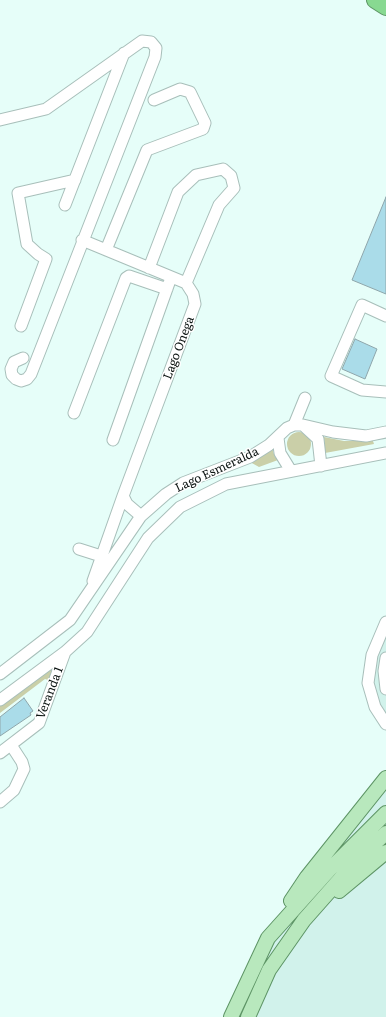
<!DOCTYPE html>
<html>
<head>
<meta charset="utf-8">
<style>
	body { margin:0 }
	canvas { display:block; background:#e6fef9 }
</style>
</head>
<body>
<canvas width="386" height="1017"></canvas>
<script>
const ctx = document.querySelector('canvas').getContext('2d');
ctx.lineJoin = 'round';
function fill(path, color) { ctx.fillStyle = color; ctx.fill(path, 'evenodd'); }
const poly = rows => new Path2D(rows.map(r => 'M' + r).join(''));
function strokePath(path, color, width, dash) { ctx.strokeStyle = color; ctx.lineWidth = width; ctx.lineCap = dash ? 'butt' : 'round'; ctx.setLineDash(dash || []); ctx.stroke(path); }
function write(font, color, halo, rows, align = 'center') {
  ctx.font = font + ' Literata,serif'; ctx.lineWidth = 3; ctx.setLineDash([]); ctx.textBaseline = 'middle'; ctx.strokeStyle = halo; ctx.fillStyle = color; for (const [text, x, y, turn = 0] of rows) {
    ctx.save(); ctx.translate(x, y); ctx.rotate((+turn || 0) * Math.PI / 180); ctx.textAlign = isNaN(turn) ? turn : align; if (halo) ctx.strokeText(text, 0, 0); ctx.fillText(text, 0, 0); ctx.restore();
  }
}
fill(poly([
	[386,622,386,724,368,683],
	[386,778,386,1017,242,1017,233,1012,255,963]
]), '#d1f2eb');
fill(poly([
	'287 444a12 12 0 1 1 24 0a12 12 0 1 1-24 0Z',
	[324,437,344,441,373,441,374,444,325,453],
	[272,448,275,457,278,460,259,467,250,462],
	[65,652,54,682,45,679,0,713,0,700]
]), '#cacfa8');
const building = poly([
	[386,197,386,294,352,280,386,197],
	[355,339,377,349,365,379,342,369,355,339],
	[24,698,33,711,30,713,31,715,0,736,0,717,24,698]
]);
fill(building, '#aadce9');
strokePath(building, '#8fa6ab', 1);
const minor = poly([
	[0,120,46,109,142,41,151,42,156,48,155,57,31,374,27,379,21,381,16,379,12,375,11,369,14,362,23,358],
	[65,205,124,53],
	[82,240,186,283,193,294,195,304,123,496,93,581],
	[106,250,147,150,203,129,205,123,190,92,180,89,154,100],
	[149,268,178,192,196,175,223,169,231,176,234,188,219,205,186,283],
	[386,316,362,305,331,376,362,390,386,392],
	[21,326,46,259,38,254,27,244,18,193,75,180],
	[74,413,126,278,129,276,167,289],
	[294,425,305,398],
	[305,427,318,439,321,466],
	[278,438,280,453,291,471],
	[113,440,169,283],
	[123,496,127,504,141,516],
	[79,549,101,556],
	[386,622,372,655,368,683,375,707,386,724],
	[386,658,384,671,386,689],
	[0,674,70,620,141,516,166,494,183,483,250,457,269,445,287,428,294,425,303,425,333,432,366,436,386,432],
	[0,700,65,652,87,632,148,538,180,507,226,484,386,453],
	[0,753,39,723,65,652],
	[0,802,14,790,24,769,22,762,11,745]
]);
const major = poly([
	[339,891,386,852],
	[291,901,307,877,386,778],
	[231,1017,268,938,329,870,386,813],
	[248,1017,269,970,304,920,357,860,386,833]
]);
const highway = poly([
	[375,0,386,7]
]);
strokePath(minor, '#a8bfba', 13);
strokePath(major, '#5d9465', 16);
strokePath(highway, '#5d9465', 18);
strokePath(minor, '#fff', 11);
strokePath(major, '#b8e8bd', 14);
strokePath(highway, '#88d991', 16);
write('12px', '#0d1513', '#fff', [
	["Lago Onega",179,348,-69],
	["Lago Esmeralda",217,470,-25],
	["Veranda 1",50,693,-69]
]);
</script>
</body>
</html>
